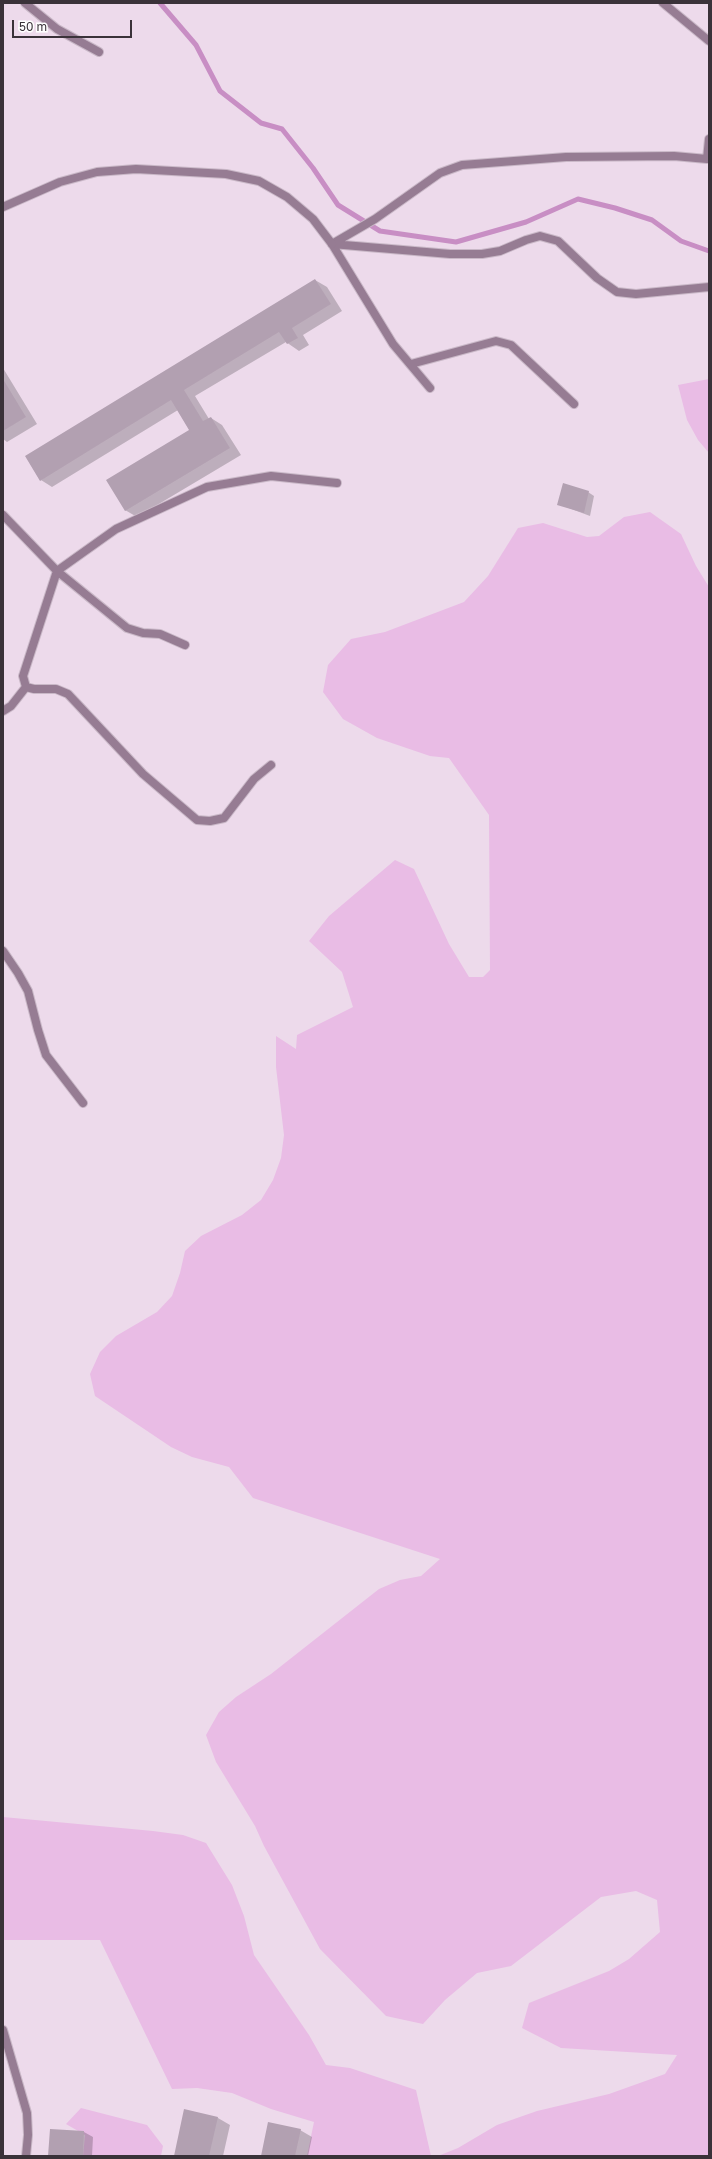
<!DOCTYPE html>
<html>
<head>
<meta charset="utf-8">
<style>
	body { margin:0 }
	#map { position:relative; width:712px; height:2159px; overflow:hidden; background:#eddaeb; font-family:"Golos Text",sans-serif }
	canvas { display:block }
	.frame { position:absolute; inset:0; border:4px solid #3a3239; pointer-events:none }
	.scale { position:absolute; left:12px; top:20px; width:120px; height:18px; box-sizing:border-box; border:2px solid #3a3239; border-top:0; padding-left:5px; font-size:12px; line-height:14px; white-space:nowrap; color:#3a3239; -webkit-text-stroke:3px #fff; paint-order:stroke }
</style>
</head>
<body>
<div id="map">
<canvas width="712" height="2159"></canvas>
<div class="frame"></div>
<div class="scale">50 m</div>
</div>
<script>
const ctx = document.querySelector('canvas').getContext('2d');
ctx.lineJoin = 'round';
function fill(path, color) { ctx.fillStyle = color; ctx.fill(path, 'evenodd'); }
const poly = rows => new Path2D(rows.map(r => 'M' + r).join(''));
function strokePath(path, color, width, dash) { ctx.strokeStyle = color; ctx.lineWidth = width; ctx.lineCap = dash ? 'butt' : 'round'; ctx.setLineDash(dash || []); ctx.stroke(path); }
fill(poly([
	[709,379,709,453,698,440,687,420,678,385],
	[650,512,681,534,696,566,709,587,709,2156,438,2156,458,2148,497,2125,537,2111,609,2094,665,2074,677,2055,561,2048,522,2028,529,2003,609,1971,629,1959,660,1932,657,1900,636,1891,601,1897,511,1966,477,1973,445,2000,423,2024,386,2016,320,1949,264,1846,255,1826,216,1762,206,1735,219,1712,236,1697,271,1674,379,1589,400,1580,421,1576,440,1559,253,1498,229,1467,192,1457,171,1447,95,1396,90,1374,100,1352,116,1336,157,1312,172,1296,180,1273,185,1251,201,1236,242,1215,261,1200,273,1180,281,1158,284,1135,276,1067,276,1036,296,1049,297,1035,353,1007,342,972,309,941,329,916,395,860,414,869,449,944,469,977,483,977,490,970,489,815,449,758,430,756,377,738,343,719,323,692,328,665,351,639,385,632,464,602,488,576,518,528,543,523,587,537,599,536,624,517],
	[3,1817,153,1831,183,1835,206,1843,232,1885,244,1916,254,1955,309,2035,326,2065,350,2068,416,2090,431,2156,307,2156,314,2122,271,2109,232,2093,197,2088,172,2089,100,1940,3,1940],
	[81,2108,147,2125,163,2146,161,2156,83,2156,85,2135,66,2124]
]), '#e9bce5');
fill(poly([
	[315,280,327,287,342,311,303,335,309,345,299,351,286,342,195,396,209,419,211,418,222,425,241,455,137,517,125,510,191,430,178,410,52,487,41,480],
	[3,368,37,424,7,442,3,439],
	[588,492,594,496,590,516,558,504],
	[185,2111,218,2118,230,2125,223,2156,175,2156],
	[300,2130,312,2137,308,2156,262,2156],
	[84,2132,93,2137,92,2156,49,2156]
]), '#0003');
strokePath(poly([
	[160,3,196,45,220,91,261,123,282,129,313,168,338,205,380,231,456,242,526,222,578,199,615,208,652,220,681,241,709,251]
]), '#c88ec4', 5);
fill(poly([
	[315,279,331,304,292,328,298,338,287,344,279,332,184,390,203,421,211,417,230,448,125,511,106,480,189,430,171,400,40,481,25,456],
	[3,379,26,417,3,431],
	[563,483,589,491,584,513,557,505],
	[184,2109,218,2117,209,2156,174,2156],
	[268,2122,301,2129,295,2156,261,2156],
	[50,2129,84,2131,83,2156,48,2156]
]), '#b2a0b1');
const minor = poly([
	[25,3,57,29,99,52],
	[663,3,709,41],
	[332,244,375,219,440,173,462,165,566,157,674,156,707,159,709,139],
	[332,244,450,254,482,254,500,251,526,240,540,236,558,241,597,278,617,292,636,294,709,287],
	[332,244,393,344,430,388],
	[411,364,496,341,511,345,574,404],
	[3,515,57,571,127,628,143,633,160,634,185,645],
	[3,711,11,706,26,687],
	[271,765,254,779,224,818,210,821,197,820,143,774,68,694,56,689,34,689,26,687,23,676,57,571,116,529,207,487,271,476,337,483],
	[3,951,18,973,28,991,38,1030,46,1055,83,1103],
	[3,2030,27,2113,28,2135,26,2156]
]);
const tertiary = poly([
	[3,207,60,182,97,172,136,169,226,174,259,181,287,197,313,219,332,244]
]);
strokePath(minor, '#c9b8c7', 10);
strokePath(tertiary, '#c9b8c7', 10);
strokePath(minor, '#967c93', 8);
strokePath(tertiary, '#967c93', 8);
</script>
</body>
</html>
